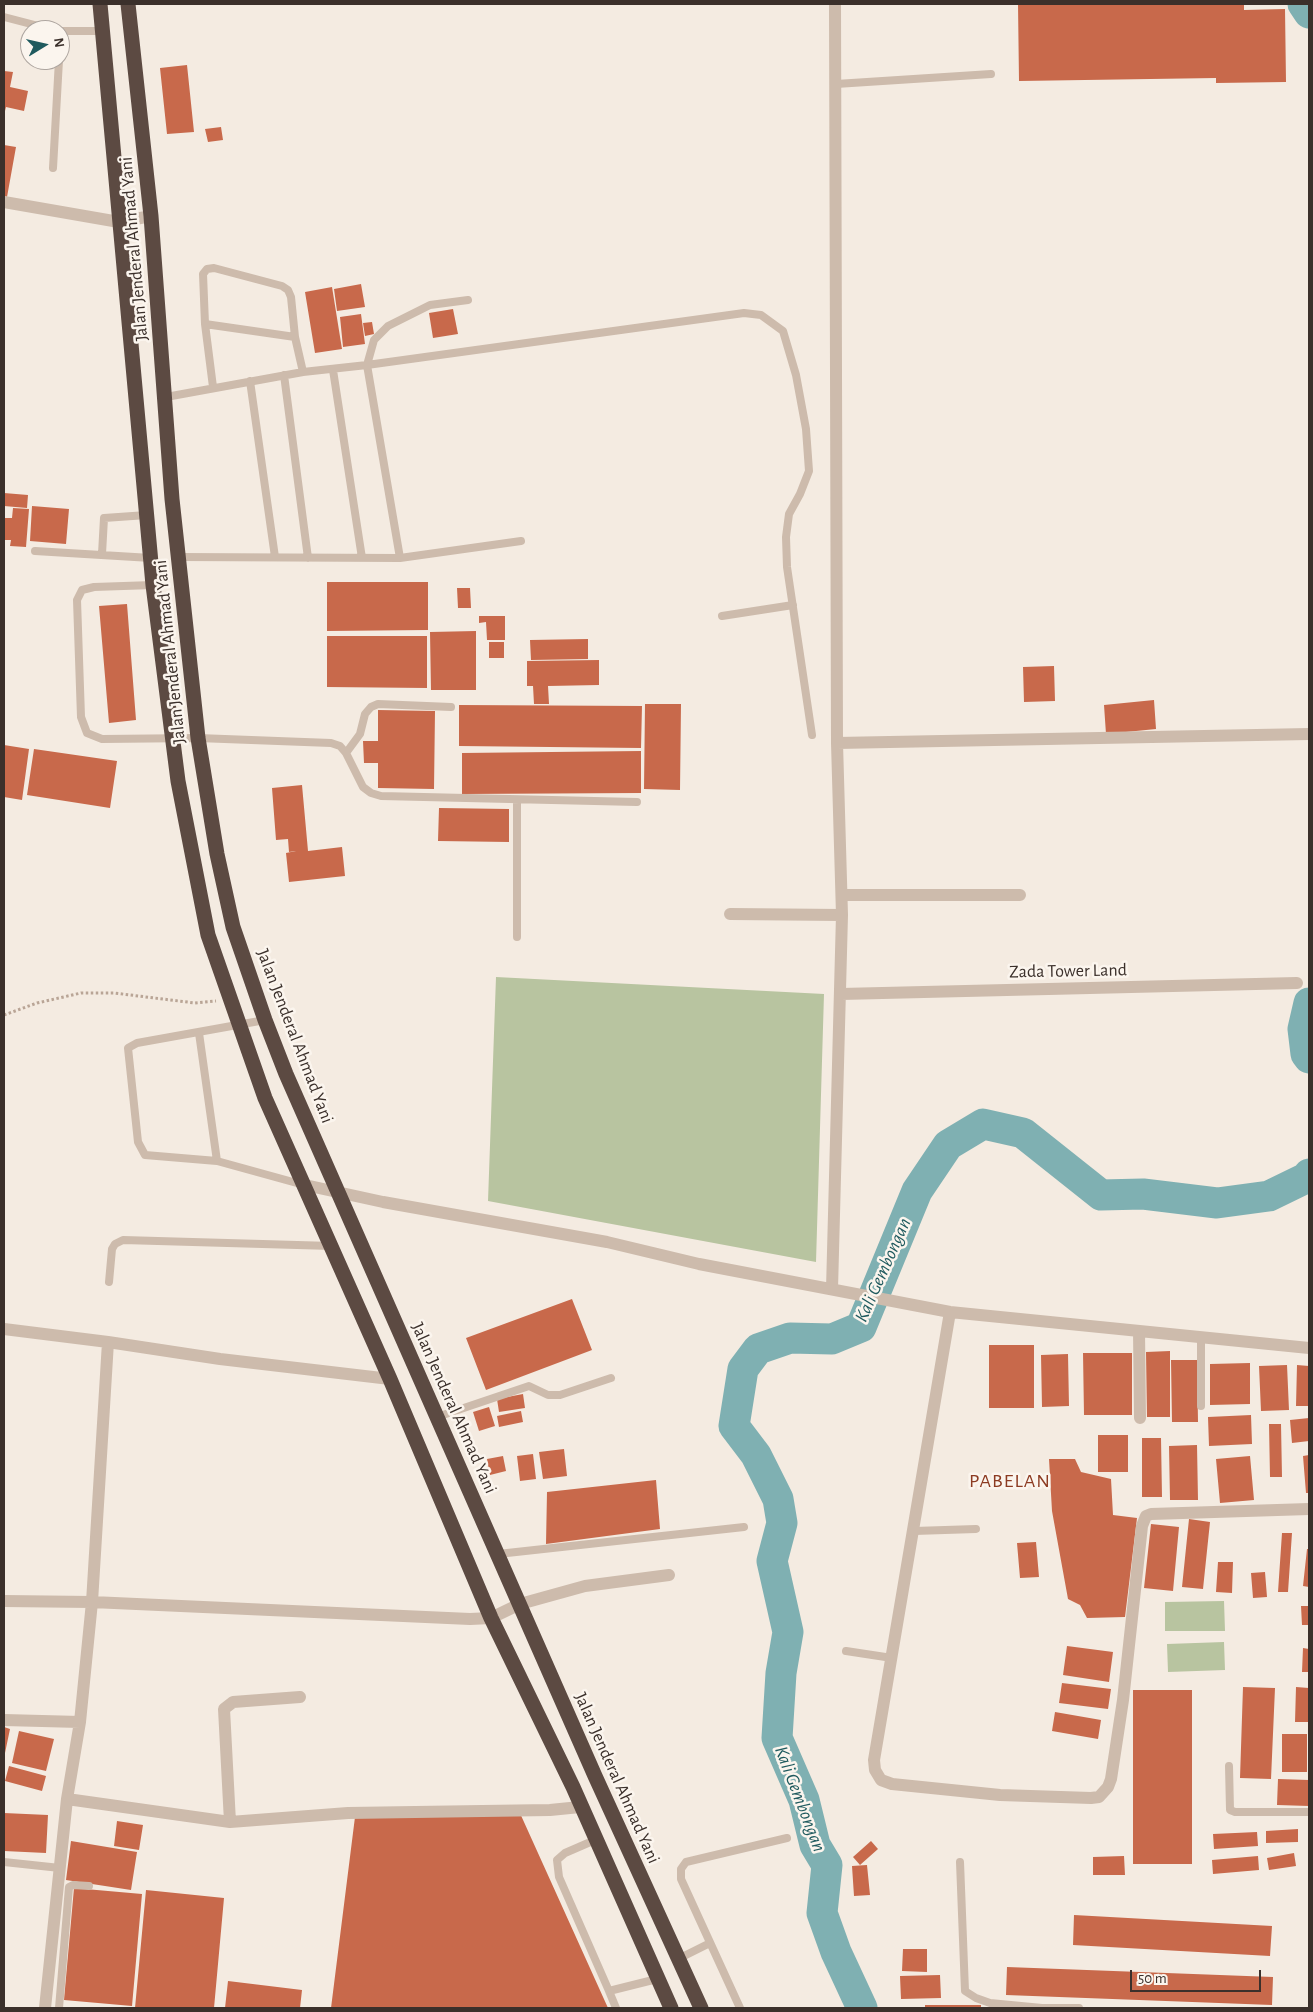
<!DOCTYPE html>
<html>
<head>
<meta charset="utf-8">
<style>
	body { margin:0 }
	#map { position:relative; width:1313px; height:2012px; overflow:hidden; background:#f4ebe1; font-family:"Alegreya Sans",sans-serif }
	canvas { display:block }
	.frame { position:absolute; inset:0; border:5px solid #3b302b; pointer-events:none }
	.north { position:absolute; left:20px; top:20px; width:50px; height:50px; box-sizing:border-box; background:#fbf5ee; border:1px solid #aea6a0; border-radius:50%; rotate:81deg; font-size:14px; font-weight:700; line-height:20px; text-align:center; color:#3b302b }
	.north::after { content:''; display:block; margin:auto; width:18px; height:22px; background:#1f5a5e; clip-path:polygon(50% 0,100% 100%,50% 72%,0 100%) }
	.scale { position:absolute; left:1130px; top:1970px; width:131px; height:22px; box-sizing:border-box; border:2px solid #3b302b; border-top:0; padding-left:6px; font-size:15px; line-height:18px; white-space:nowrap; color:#3b302b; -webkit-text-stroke:4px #fbf5ee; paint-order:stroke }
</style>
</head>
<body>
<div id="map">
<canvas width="1313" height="2012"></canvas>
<div class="frame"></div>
<div class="north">N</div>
<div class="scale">50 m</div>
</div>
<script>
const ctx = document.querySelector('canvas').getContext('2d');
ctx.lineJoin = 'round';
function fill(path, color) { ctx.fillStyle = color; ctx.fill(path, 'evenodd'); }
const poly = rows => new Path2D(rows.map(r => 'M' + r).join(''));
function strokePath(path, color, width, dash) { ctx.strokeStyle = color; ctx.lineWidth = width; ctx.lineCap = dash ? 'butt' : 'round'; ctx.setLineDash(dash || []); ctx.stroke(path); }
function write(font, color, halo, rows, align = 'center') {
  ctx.font = font + ' "Alegreya Sans",sans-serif'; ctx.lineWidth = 5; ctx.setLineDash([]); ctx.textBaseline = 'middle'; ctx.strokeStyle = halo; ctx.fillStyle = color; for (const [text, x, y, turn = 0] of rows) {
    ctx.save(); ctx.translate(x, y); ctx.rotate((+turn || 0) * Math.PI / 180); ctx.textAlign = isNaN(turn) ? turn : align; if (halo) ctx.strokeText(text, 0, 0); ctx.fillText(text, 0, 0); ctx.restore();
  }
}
fill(poly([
	[496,977,824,994,816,1262,488,1201],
	[1224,1601,1225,1631,1165,1631,1165,1602],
	[1224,1642,1225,1670,1168,1672,1167,1644]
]), '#b8c4a0');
strokePath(poly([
	[1303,4,1309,13],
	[1309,1003,1303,1029,1306,1054,1309,1058],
	[862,2008,836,1952,822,1913,827,1865,815,1845,804,1800,777,1738,781,1673,788,1632,772,1561,782,1523,778,1499,756,1455,734,1426,743,1369,758,1349,790,1338,832,1339,861,1327,917,1191,948,1145,983,1124,1023,1133,1101,1195,1143,1194,1217,1203,1269,1196,1306,1178,1309,1174]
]), '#7fb0b2', 31);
fill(poly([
	[1018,4,1244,4,1244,10,1285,9,1286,82,1216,83,1216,78,1019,81],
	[187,65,194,132,167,134,160,68],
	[4,71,13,72,10,87,28,91,24,111,6,107,4,115],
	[221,127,223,140,208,142,205,129],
	[4,145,16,147,7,197,4,196],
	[361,284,365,307,337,311,334,289],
	[332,287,342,349,315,353,305,292],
	[453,309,458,334,433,338,429,313],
	[361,314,365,344,343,347,340,317],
	[372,322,374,334,365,336,363,323],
	[4,493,28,495,27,508,4,506],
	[32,506,69,509,66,544,30,541],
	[13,508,29,509,26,547,10,546,11,540,4,540,4,518,12,518],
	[327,582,428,582,428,630,327,631],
	[457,588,470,588,471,608,458,608],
	[127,604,136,720,109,723,99,606],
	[479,616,505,616,505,640,487,640,486,622,479,623],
	[476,631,476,690,431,690,430,632],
	[327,636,427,636,427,688,327,687],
	[588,639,588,659,531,660,530,640],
	[489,642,504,642,504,658,489,658],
	[599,660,599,685,548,686,549,704,534,704,533,686,527,686,527,661],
	[1054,666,1055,701,1024,702,1023,667],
	[1154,700,1156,729,1106,734,1104,705],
	[645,704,681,704,680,790,644,789],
	[459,705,642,706,641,748,459,746],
	[378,710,435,711,434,789,378,788,378,763,364,763,363,741,378,741],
	[4,745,29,749,22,800,4,797],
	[34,749,117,761,110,808,27,795],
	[641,751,641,793,462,794,462,753],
	[302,785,308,851,342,847,345,876,289,882,286,853,296,851,289,852,288,839,276,840,272,788],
	[439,808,509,809,509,842,438,841],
	[572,1299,592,1350,486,1390,466,1338],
	[989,1345,1034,1345,1034,1408,989,1408],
	[1170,1351,1170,1417,1147,1417,1146,1352],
	[1083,1353,1132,1353,1132,1415,1084,1415],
	[1068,1354,1069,1406,1042,1407,1041,1355],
	[1171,1360,1197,1360,1198,1422,1172,1422],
	[1250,1363,1250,1404,1210,1405,1210,1364],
	[1287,1365,1289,1410,1261,1411,1259,1366],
	[1297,1365,1309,1366,1309,1406,1296,1406],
	[523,1394,525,1408,499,1412,497,1399],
	[489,1407,495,1426,479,1431,473,1412],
	[521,1411,523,1422,499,1427,497,1416],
	[1251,1415,1252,1444,1209,1446,1208,1417],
	[1309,1418,1309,1441,1292,1443,1290,1420],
	[1269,1424,1281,1424,1282,1477,1270,1477],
	[1098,1435,1128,1435,1128,1472,1098,1472],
	[1142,1438,1161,1438,1162,1497,1142,1497],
	[1197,1445,1198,1500,1170,1500,1169,1446],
	[564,1449,567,1476,543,1479,539,1452],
	[533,1454,536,1479,520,1481,517,1456],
	[1309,1455,1309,1493,1306,1493,1303,1456],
	[503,1456,506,1471,490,1475,487,1459],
	[1250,1456,1254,1500,1220,1503,1216,1459],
	[1049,1459,1075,1459,1081,1472,1111,1479,1113,1515,1137,1518,1125,1617,1087,1618,1080,1605,1068,1599,1052,1511],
	[656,1480,660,1529,546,1544,547,1492],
	[1189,1519,1210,1522,1203,1589,1182,1587],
	[1151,1524,1179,1527,1173,1591,1144,1588],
	[1282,1533,1292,1533,1288,1592,1278,1592],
	[1036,1542,1039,1577,1020,1578,1017,1543],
	[1307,1549,1309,1549,1309,1587,1303,1586],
	[1218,1562,1233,1562,1232,1593,1216,1592],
	[1265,1572,1267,1597,1253,1598,1251,1573],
	[1301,1606,1309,1606,1309,1625,1302,1625],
	[1067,1646,1113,1652,1109,1682,1063,1675],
	[1303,1648,1309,1649,1309,1672,1302,1672],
	[1062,1683,1111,1689,1108,1709,1059,1703],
	[1243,1687,1275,1688,1271,1779,1240,1778],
	[1296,1687,1309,1688,1309,1722,1295,1722],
	[1133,1690,1192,1690,1192,1864,1133,1864],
	[1055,1712,1101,1720,1098,1739,1052,1731],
	[4,1727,10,1729,5,1753,4,1753],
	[19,1731,54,1739,46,1771,12,1763],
	[1282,1734,1307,1734,1307,1772,1282,1772],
	[9,1766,46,1776,42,1791,5,1781],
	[1278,1779,1309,1780,1309,1806,1277,1805],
	[519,1811,608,2008,331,2008,355,1817],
	[4,1813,48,1815,46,1853,4,1851],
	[117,1821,143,1825,139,1850,114,1846],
	[1298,1829,1298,1842,1266,1843,1266,1831],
	[1257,1832,1258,1846,1214,1849,1213,1834],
	[71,1841,137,1852,131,1890,66,1880],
	[871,1841,878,1849,860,1865,853,1857],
	[1294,1853,1296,1866,1269,1870,1267,1858],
	[1124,1856,1125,1875,1093,1875,1093,1857],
	[1258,1856,1259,1870,1213,1874,1212,1860],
	[867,1865,870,1895,854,1896,852,1866],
	[74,1888,142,1894,132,2006,64,2000],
	[146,1890,224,1898,214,2008,135,2008],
	[1074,1915,1272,1926,1270,1956,1073,1945],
	[903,1949,927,1949,927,1972,902,1971],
	[1007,1967,1273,1977,1272,2005,1006,1995],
	[940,1975,941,1998,901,1999,900,1976],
	[228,1981,302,1990,300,2008,225,2008],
	[925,2005,981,2005,981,2008,925,2008]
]), '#c8694b');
strokePath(poly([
	[4,1015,37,1003,81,993,114,993,195,1003,216,1001]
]), '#b9a596', 3, [2.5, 2.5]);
strokePath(poly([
	[4,17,54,30],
	[60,31,103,31],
	[60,45,61,32],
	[836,84,991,74],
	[53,168,59,60],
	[205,324,203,274,207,269,214,268,282,286,288,290,291,297,295,337,303,372],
	[333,370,362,558],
	[284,375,308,558],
	[250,381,275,557],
	[213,387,205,324,295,337],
	[166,397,303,372,367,365,374,340,388,326,430,305,468,300],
	[35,551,151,558],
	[102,554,104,518,147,515],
	[179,557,400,558,521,541],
	[400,558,367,365,744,313,761,315,783,331,796,375,806,429,809,471,800,494,789,514,786,537,787,567,812,735],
	[153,585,94,587,82,590,77,600,81,717,87,733,102,739,198,738,331,743,340,746,346,753,363,787,371,793,381,796,637,802],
	[722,616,793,605],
	[346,753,360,734,365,714,371,707,378,704,451,707],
	[517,800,517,937],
	[265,1020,137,1043,128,1048,138,1142,145,1155,217,1161,304,1185],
	[199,1033,217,1161],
	[109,1282,112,1249,115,1244,123,1240,332,1246],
	[1201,1406,1201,1337],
	[437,1417,529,1386,548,1395,560,1395,611,1378],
	[914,1531,976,1529],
	[498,1554,744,1527],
	[846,1651,892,1658],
	[1229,1766,1230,1810,1235,1812,1309,1812],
	[595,1840,565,1853,557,1860,559,1877,609,1991,657,1979],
	[4,1862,60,1868],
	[960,1862,965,1991,976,1998,990,2003,1042,2008],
	[678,1959,710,1943],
	[609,1991,616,2008],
	[59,2008,69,1887,73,1885,89,1886],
	[740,2008,681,1879,681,1869,686,1862,787,1838],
	[1042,2008,1079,2008]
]), '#cdbbac', 8);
strokePath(poly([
	[4,202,119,222,151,216],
	[837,743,1309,734],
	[842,895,1020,895],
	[730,914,842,915],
	[841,994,1297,983],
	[305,1185,383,1202,607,1242,699,1264,950,1312,1309,1348],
	[832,1289,842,915,837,743,835,4],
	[950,1312,874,1760,875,1770,881,1780,892,1784,1000,1795,1091,1798,1099,1797,1108,1787,1111,1779,1123,1700,1142,1526,1146,1516,1151,1514,1309,1509],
	[4,1329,108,1342,220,1359,390,1379],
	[1139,1331,1140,1418],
	[108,1342,92,1602,470,1619,491,1618,520,1604,585,1586,669,1575],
	[4,1601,92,1602,80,1722],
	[4,1720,80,1722,67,1799,45,2008],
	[67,1799,230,1822,224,1709,233,1702,300,1697],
	[230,1822,348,1813,550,1810,580,1807]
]), '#cdbbac', 12);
strokePath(poly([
	[100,4,153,585,178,781,208,935,265,1098,390,1379,491,1618,573,1787,671,2008],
	[128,4,151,216,172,499,198,738,217,854,233,927,265,1020,286,1074,595,1776,701,2008]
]), '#5c4a42', 15);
write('18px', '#3b302b', '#fbf5ee', [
	["Jalan Jenderal Ahmad Yani",134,249,-95],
	["Jalan Jenderal Ahmad Yani",170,652,-96],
	["Zada Tower Land",1068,971,-1],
	["Jalan Jenderal Ahmad Yani",295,1036,69],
	["Jalan Jenderal Ahmad Yani",454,1408,66],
	["Jalan Jenderal Ahmad Yani",617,1778,66]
]);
write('italic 19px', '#1f5a5e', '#fbf5ee', [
	["Kali Gembongan",883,1270,-66],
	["Kali Gembongan",800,1799,69]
]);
ctx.letterSpacing = '1px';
write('20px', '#8c3b22', '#fbf5ee', [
	["PABELAN",1010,1481]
]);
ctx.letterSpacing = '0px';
</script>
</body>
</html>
